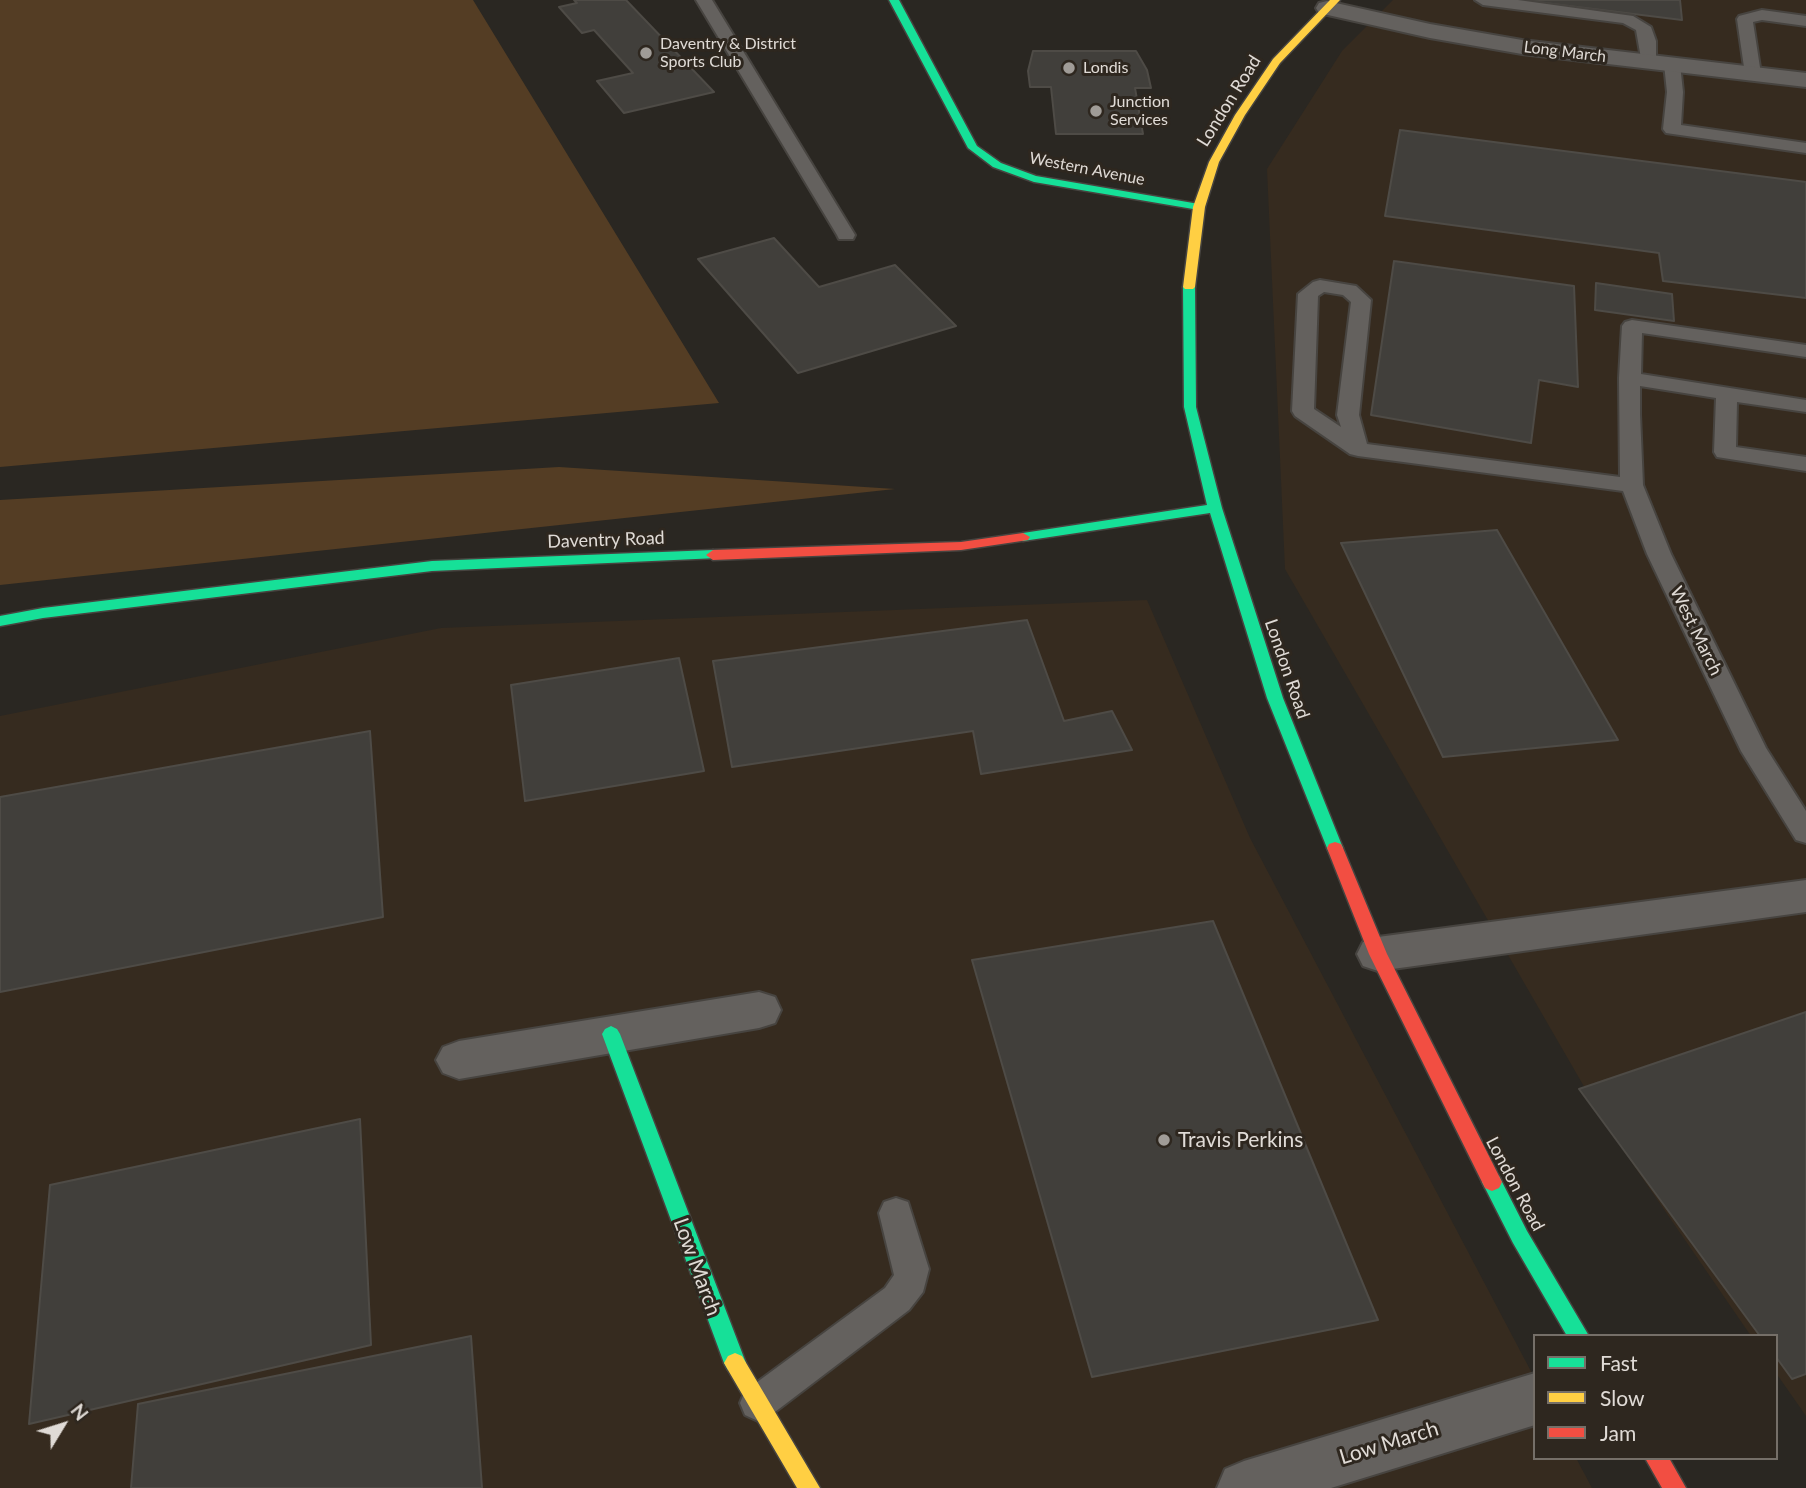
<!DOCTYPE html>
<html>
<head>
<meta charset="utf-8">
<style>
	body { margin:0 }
	#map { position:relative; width:1806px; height:1488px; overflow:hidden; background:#2a2722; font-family:Lato,sans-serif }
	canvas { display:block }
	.legend { position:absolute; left:1533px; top:1334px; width:245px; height:126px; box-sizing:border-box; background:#2e271f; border:2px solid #756f68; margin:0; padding:9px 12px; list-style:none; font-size:21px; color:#e0dbd6 }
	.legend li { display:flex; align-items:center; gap:14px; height:35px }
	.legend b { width:35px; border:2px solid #756f68 }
	.north { position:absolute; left:28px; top:1390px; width:70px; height:70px; -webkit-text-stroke:5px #2e271f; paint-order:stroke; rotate:52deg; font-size:19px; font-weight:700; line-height:28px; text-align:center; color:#e0dbd6 }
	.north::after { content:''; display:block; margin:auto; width:24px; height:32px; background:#e0dbd6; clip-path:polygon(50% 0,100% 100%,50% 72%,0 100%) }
</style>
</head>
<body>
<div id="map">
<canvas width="1806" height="1488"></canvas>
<ul class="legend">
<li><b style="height:9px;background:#16e098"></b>Fast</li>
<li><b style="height:9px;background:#ffcf43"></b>Slow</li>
<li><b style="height:9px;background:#f24e42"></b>Jam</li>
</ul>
<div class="north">N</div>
</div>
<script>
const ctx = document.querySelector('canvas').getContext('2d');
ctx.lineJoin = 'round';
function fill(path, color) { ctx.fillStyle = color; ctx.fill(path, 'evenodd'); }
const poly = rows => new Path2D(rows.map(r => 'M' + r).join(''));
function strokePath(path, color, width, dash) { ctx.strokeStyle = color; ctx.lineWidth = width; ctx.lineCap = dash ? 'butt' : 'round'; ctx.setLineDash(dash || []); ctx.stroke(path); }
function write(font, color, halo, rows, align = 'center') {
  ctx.font = font + ' Lato,sans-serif'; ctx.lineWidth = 6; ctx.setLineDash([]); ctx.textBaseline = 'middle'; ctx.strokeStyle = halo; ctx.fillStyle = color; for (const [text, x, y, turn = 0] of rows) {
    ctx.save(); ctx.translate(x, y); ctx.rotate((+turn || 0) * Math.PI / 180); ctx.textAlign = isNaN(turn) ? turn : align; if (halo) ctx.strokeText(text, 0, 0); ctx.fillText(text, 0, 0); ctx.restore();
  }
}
fill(poly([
	[1393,0,1806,0,1806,1416,1776,1373,1776,1336,1751,1336,1608,1128,1285,569,1267,169,1342,51],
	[1147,600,1250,838,1535,1379,1535,1458,1576,1458,1592,1488,0,1488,0,716,441,628]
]), '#362b1f');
fill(poly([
	[0,0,473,0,719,403,0,467],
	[559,467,895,489,0,585,0,500]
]), '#543d24');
const building = poly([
	[574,0,626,0,714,92,624,113,597,81,633,73,594,30,582,33,559,7,577,3,574,0],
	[1521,0,1680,0,1682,20,1521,0],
	[1033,51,1136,51,1147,70,1151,88,1135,88,1143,134,1056,134,1051,87,1030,87,1028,71,1033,51],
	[1400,130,1806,182,1806,298,1663,281,1659,253,1385,216,1400,130],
	[774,238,819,287,895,265,956,326,798,373,698,259,774,238],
	[1394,261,1574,286,1578,387,1539,380,1531,443,1371,415,1394,261],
	[1596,283,1672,294,1674,321,1595,310,1596,283],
	[1497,530,1618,740,1443,757,1341,543,1497,530],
	[1027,620,1064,721,1112,711,1132,750,981,774,973,731,732,767,713,661,1027,620],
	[679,658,704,771,525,801,511,685,679,658],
	[370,731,383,917,0,992,0,797,370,731],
	[1213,921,1378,1320,1092,1377,972,960,1213,921],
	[1806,1012,1806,1374,1792,1379,1776,1357,1776,1336,1760,1336,1579,1089,1806,1012],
	[360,1119,371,1345,29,1424,50,1185,360,1119],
	[471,1336,482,1488,131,1488,138,1404,471,1336]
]);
fill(building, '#413f3b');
strokePath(building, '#4e4b46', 2);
const lane = poly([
	[696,0,712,0,855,235,853,239,839,239,837,235,696,0],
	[1475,0,1518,0,1633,16,1651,27,1656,41,1656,61,1654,64,1642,64,1636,30,1623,23,1483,5,1475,0],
	[1762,10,1806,16,1806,26,1762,20,1753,22,1761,74,1753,79,1745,74,1737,19,1739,16,1762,10],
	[1672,59,1680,64,1683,92,1681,125,1806,143,1806,153,1666,133,1663,129,1667,92,1664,64,1672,59],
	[1320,280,1356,286,1371,300,1359,415,1367,444,1620,477,1619,378,1622,326,1625,322,1632,320,1806,345,1806,357,1642,333,1641,374,1806,400,1806,412,1737,402,1736,447,1806,457,1806,471,1717,457,1714,452,1716,398,1640,386,1640,414,1643,485,1671,554,1766,748,1806,811,1806,843,1796,840,1741,751,1647,554,1623,491,1358,456,1350,454,1295,416,1292,411,1298,294,1313,282,1320,280],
	[1324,292,1343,295,1351,302,1337,415,1341,427,1314,409,1318,296,1324,292],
	[896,1198,908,1202,929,1269,923,1292,909,1310,771,1415,758,1421,745,1415,740,1403,745,1391,885,1288,894,1275,879,1213,884,1202,896,1198]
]);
const street = poly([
	[1327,1,1430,24,1522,40,1806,73,1806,87,1522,54,1430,38,1319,13,1316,8,1319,3,1327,1],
	[1806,880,1806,912,1378,971,1363,966,1357,954,1363,942,1378,937,1806,880],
	[759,992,775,997,781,1010,775,1023,759,1028,459,1079,443,1073,436,1060,443,1047,459,1041,759,992],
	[1535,1373,1535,1425,1331,1488,1217,1488,1225,1469,1244,1461,1535,1373]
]);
const fast = poly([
	[889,0,899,0,977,146,1001,163,1036,176,1199,204,1205,207,1199,210,1034,182,993,167,968,148,889,0],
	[1189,283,1195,287,1196,407,1222,508,1283,698,1343,848,1341,852,1335,854,1329,852,1327,848,1267,698,1210,513,1023,541,1016,537,1023,533,1207,505,1184,407,1183,287,1189,283],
	[713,550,720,555,718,558,432,571,43,618,0,626,0,616,43,608,432,561,713,550],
	[611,1026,617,1029,620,1034,746,1363,742,1370,735,1373,728,1370,724,1363,602,1034,605,1029,611,1026],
	[1492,1173,1499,1176,1527,1231,1589,1336,1567,1336,1513,1243,1482,1182,1485,1176,1492,1173]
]);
const slow = poly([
	[1330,0,1340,0,1280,63,1245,115,1219,162,1205,207,1195,287,1193,289,1185,289,1183,287,1193,207,1209,162,1235,115,1273,59,1330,0],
	[735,1353,742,1356,820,1488,797,1488,728,1370,724,1363,728,1356,735,1353]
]);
const jam = poly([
	[1023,533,1030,537,1028,540,961,550,713,560,706,555,713,550,961,542,1023,533],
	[1335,842,1341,844,1343,848,1387,954,1499,1176,1502,1182,1499,1188,1492,1191,1485,1188,1369,954,1327,848,1329,844,1335,842],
	[1645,1458,1669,1458,1686,1488,1662,1488,1645,1458]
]);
strokePath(lane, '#474440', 4);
strokePath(street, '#474440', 4);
strokePath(fast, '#474440', 3);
strokePath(slow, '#474440', 3);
strokePath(jam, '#474440', 3);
fill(lane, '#64615e');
fill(street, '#64615e');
fill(fast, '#16e098');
fill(slow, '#ffcf43');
fill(jam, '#f24e42');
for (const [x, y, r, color] of [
	[646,53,7,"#a09c97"],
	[1069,68,7,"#a09c97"],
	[1096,111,7,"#a09c97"],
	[1164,1140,7,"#a09c97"]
]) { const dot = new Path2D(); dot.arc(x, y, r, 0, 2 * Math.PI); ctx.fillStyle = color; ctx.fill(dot); strokePath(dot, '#2e271f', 2.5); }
write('16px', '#e0dbd6', '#2e271f', [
	["Daventry & District",660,44],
	["Sports Club",660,62],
	["Londis",1083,68],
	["Junction",1110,102],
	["Services",1110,120]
], 'left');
write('16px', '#e0dbd6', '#2e271f', [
	["Long March",1565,52,7],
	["Western Avenue",1087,169,11]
]);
write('18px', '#e0dbd6', '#2e271f', [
	["London Road",1229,101,-58],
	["Daventry Road",606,540,-2],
	["West March",1696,631,64],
	["London Road",1287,669,71],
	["London Road",1515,1184,62]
]);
write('21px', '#e0dbd6', '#2e271f', [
	["Travis Perkins",1178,1140]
], 'left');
write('21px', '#e0dbd6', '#2e271f', [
	["Low March",697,1267,70],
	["Low March",1389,1443,-17]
]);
</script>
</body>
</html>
